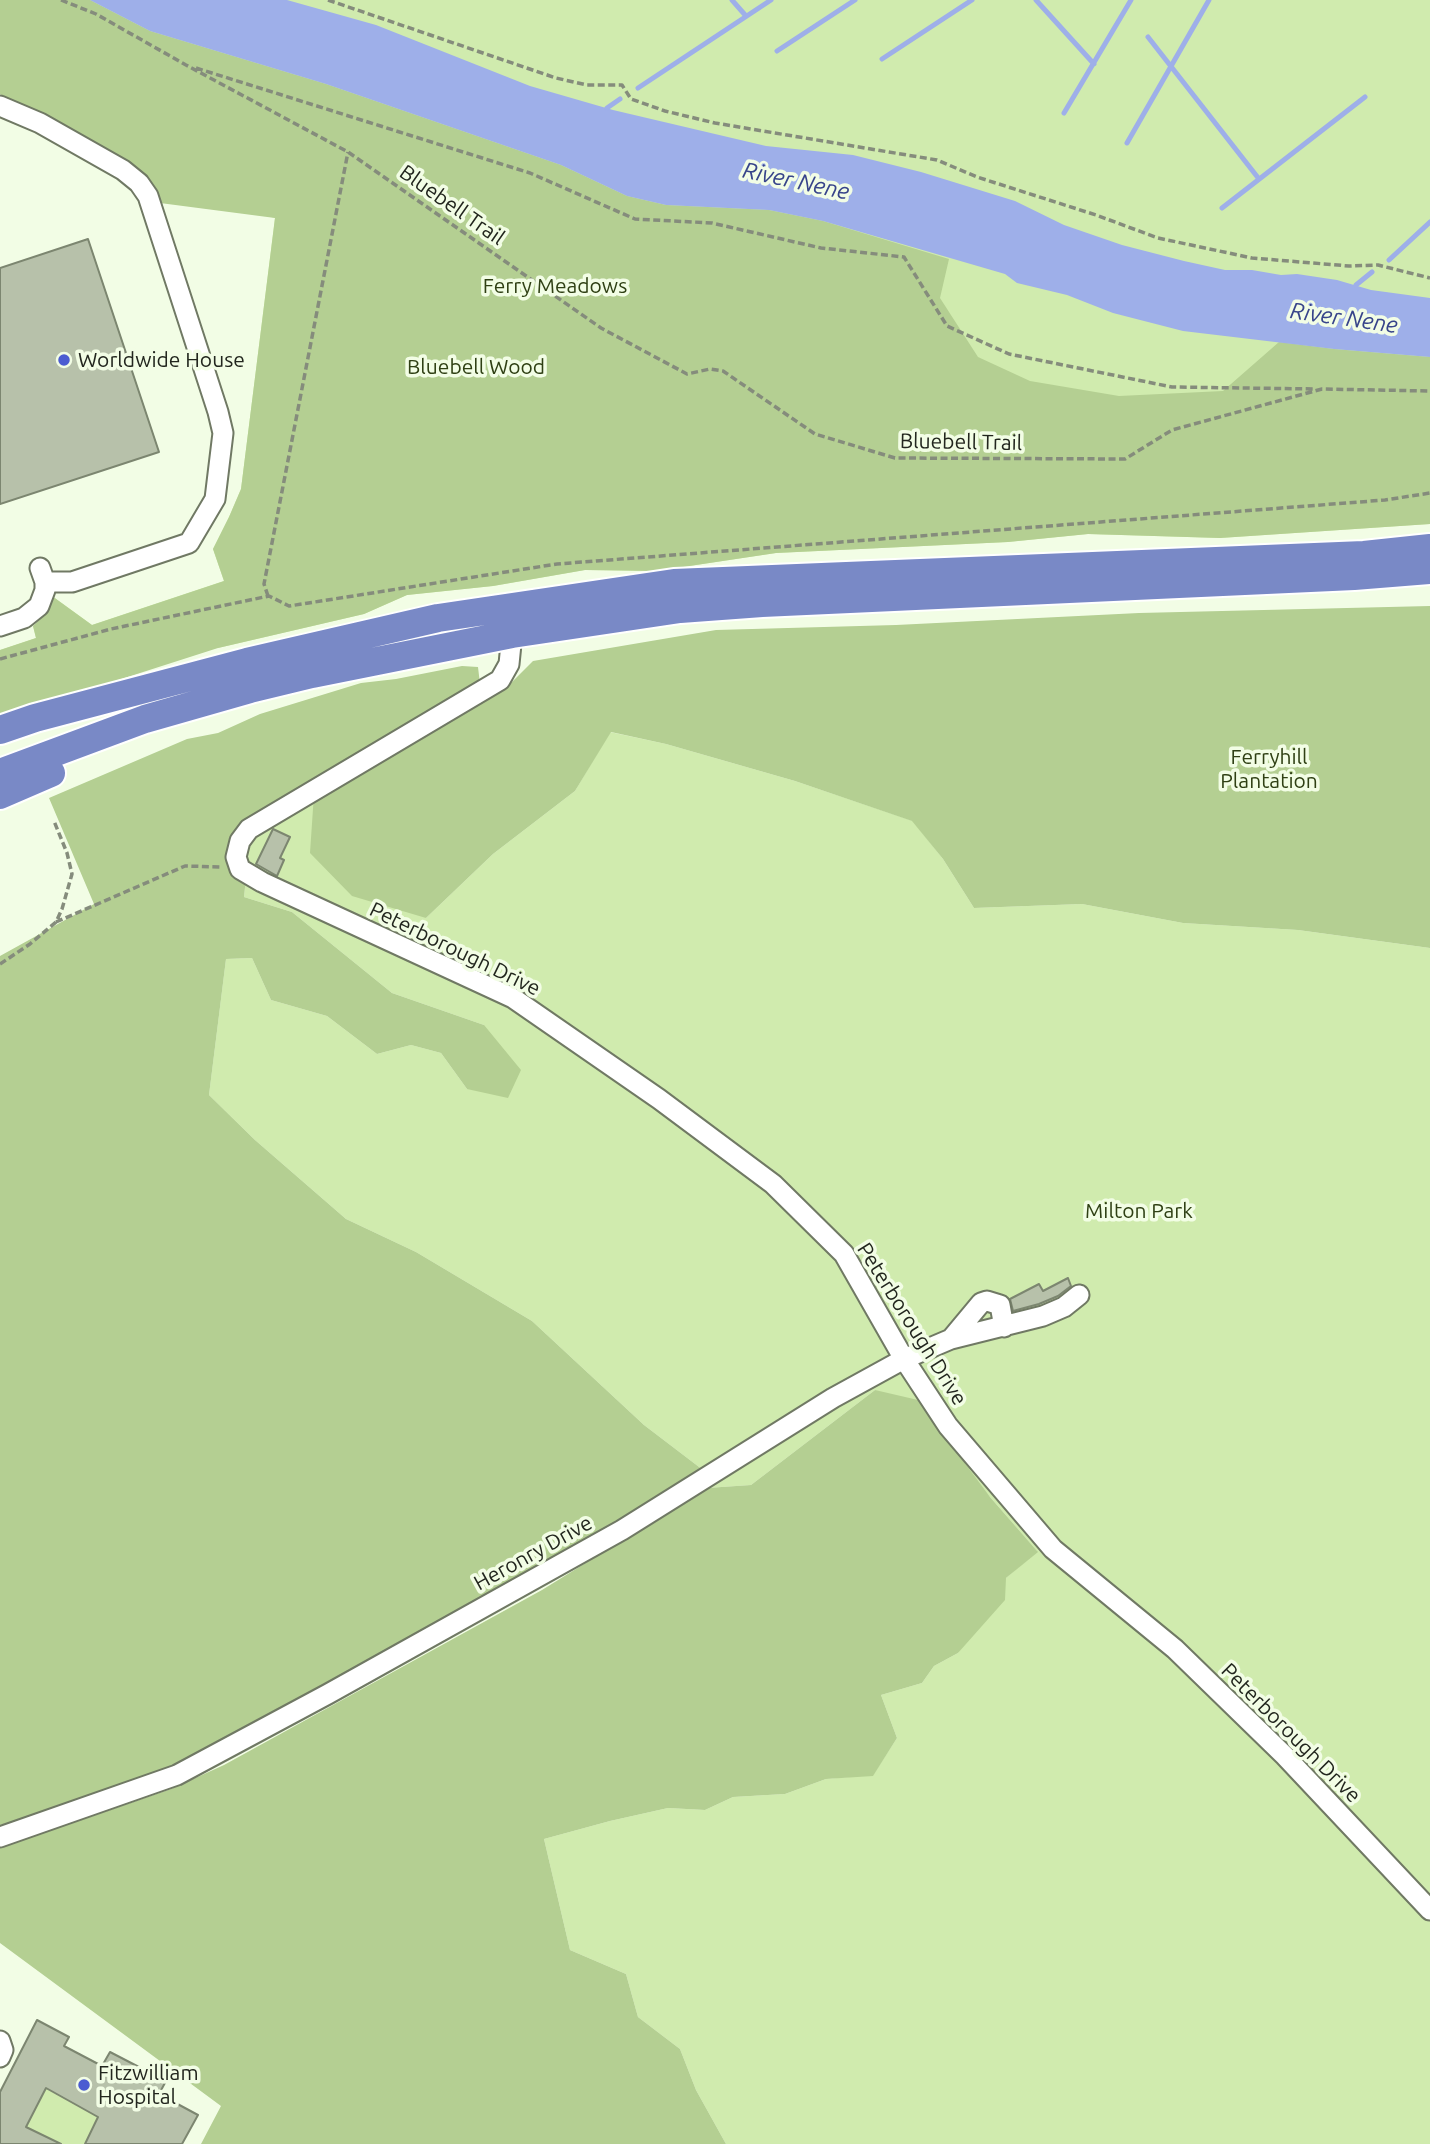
<!DOCTYPE html>
<html>
<head>
<meta charset="utf-8">
<style>
	body { margin:0 }
	canvas { display:block; background:#f2fde5 }
</style>
</head>
<body>
<canvas width="1430" height="2144"></canvas>
<script>
const ctx = document.querySelector('canvas').getContext('2d');
ctx.lineJoin = 'round';
function fill(path, color) { ctx.fillStyle = color; ctx.fill(path, 'evenodd'); }
const poly = rows => new Path2D(rows.map(r => 'M' + r).join(''));
function strokePath(path, color, width, dash) { ctx.strokeStyle = color; ctx.lineWidth = width; ctx.lineCap = dash ? 'butt' : 'round'; ctx.setLineDash(dash || []); ctx.stroke(path); }
function write(font, color, halo, rows, align = 'center') {
  ctx.font = font + ' Ubuntu,sans-serif'; ctx.lineWidth = 7; ctx.setLineDash([]); ctx.textBaseline = 'middle'; ctx.strokeStyle = halo; ctx.fillStyle = color; for (const [text, x, y, turn = 0] of rows) {
    ctx.save(); ctx.translate(x, y); ctx.rotate((+turn || 0) * Math.PI / 180); ctx.textAlign = isNaN(turn) ? turn : align; if (halo) ctx.strokeText(text, 0, 0); ctx.fillText(text, 0, 0); ctx.restore();
  }
}
fill(poly([
	[0,0,1430,0,1430,524,1220,538,1088,534,1008,542,776,553,656,571,585,570,493,586,407,595,364,614,218,648,0,650,36,638,33,626,46,614,52,596,92,625,224,581,213,549,229,517,241,489,275,218,151,184,140,171,118,157,0,94],
	[610,732,666,744,795,781,913,821,943,859,974,908,1082,904,1183,923,1298,930,1430,948,1430,2144,726,2144,696,2090,680,2049,638,2017,626,1974,570,1950,544,1839,610,1821,668,1808,705,1810,733,1797,785,1794,826,1779,873,1775,897,1738,881,1695,922,1683,934,1666,958,1653,1006,1578,1037,1551,990,1497,875,1390,751,1485,707,1488,703,1470,644,1425,532,1321,416,1252,346,1219,255,1140,209,1095,226,959,252,958,271,1000,327,1016,377,1054,411,1045,441,1053,467,1089,484,1025,392,993,292,912,244,897,250,840,257,822,315,794,426,918,493,854,575,791],
	[46,2088,98,2117,85,2144,61,2144,26,2127]
]), '#d0ebae');
fill(poly([
	[0,0,90,0,150,31,326,84,561,165,627,196,666,205,769,210,823,221,949,259,940,298,978,357,1030,381,1119,396,1223,391,1279,342,1334,349,1430,357,1430,524,1220,538,1088,534,1008,542,776,553,656,571,585,570,493,586,407,595,364,614,218,648,59,699,0,721,0,650,36,638,33,626,46,614,52,596,92,625,224,581,213,549,229,517,241,489,275,218,160,203,151,184,140,171,118,157,0,94],
	[1430,606,1430,948,1298,930,1183,923,1082,904,974,908,943,859,912,821,795,781,666,744,611,732,575,791,493,854,426,918,352,896,310,853,314,794,288,799,250,840,244,897,292,912,392,993,484,1025,521,1070,508,1098,467,1089,441,1053,411,1045,377,1054,327,1016,271,1000,252,958,226,959,209,1095,255,1140,346,1219,416,1252,532,1321,644,1425,703,1470,645,1513,174,1766,61,1809,0,1825,0,956,94,904,49,798,187,739,218,733,260,714,361,683,396,679,462,666,478,667,480,684,493,693,509,685,533,661,716,630,896,625,1139,613],
	[875,1390,918,1400,990,1497,1038,1552,1006,1578,1005,1600,958,1653,934,1666,922,1683,881,1695,897,1738,873,1776,826,1779,785,1794,733,1797,705,1810,668,1808,610,1821,544,1839,570,1950,626,1974,638,2017,680,2049,696,2090,726,2144,201,2144,221,2106,0,1943,0,1848,171,1789,224,1765,542,1590,707,1488,751,1485]
]), '#b4cf92');
fill(poly([
	[90,0,287,0,376,25,530,86,613,110,766,146,853,155,921,172,1015,201,1064,225,1122,245,1184,261,1225,270,1252,270,1281,275,1297,274,1337,280,1371,290,1430,298,1430,357,1334,349,1183,331,1113,313,1067,295,1017,283,1005,274,823,221,769,210,666,205,627,196,561,165,326,84,150,31]
]), '#9eafe9');
strokePath(poly([
	[732,0,746,16],
	[1036,0,1094,64],
	[1148,37,1259,179],
	[777,51,855,0],
	[882,59,972,0],
	[638,88,771,0],
	[607,108,620,99],
	[1064,113,1131,0],
	[1127,143,1209,0],
	[1222,208,1365,97],
	[1389,260,1430,222],
	[1356,285,1372,272]
]), '#9eafe9', 5);
const building = poly([
	[88,239,159,452,0,504,0,268,88,239],
	[273,829,290,837,280,858,284,860,277,876,256,864,273,829],
	[1068,1278,1071,1286,1058,1296,1039,1304,1013,1311,1010,1299,1039,1284,1043,1291,1068,1278],
	[37,2020,69,2037,64,2046,102,2066,110,2052,166,2081,159,2094,198,2115,182,2144,85,2144,98,2117,46,2088,26,2127,61,2144,0,2144,0,2092,37,2020]
]);
fill(building, '#b7c1aa');
strokePath(building, '#7c8670', 2);
const minor = poly([
	[0,106,40,123,123,170,139,183,148,196,218,412,223,433,215,499,189,543,72,582,45,582],
	[0,626,24,618,39,606,45,590,45,582,40,568],
	[512,634,509,664,500,680,249,829,240,841,236,857,240,869,262,882,513,998,659,1099,773,1184,844,1254,904,1359,948,1426,1053,1549,1175,1649,1285,1756,1430,1910],
	[951,1339,981,1303,987,1301,1000,1305,1004,1327],
	[0,1837,177,1775,328,1694,622,1530,833,1398,904,1359,951,1339,1043,1316,1064,1307,1079,1295],
	[0,2041,3,2050,0,2057]
]);
const highway = poly([
	[0,730,35,718,247,662,438,618,674,583,1364,555,1430,548],
	[0,773,145,719,250,689,312,674,512,634,680,609,762,603,1354,576,1430,570],
	[0,795,51,773]
]);
strokePath(minor, '#707964', 23);
strokePath(highway, '#fff', 32);
strokePath(poly([
	[61,0,96,14,186,65,348,152,601,328,687,374,710,369,723,371,815,434,895,458,1125,459,1172,430,1322,389,1430,391],
	[328,0,556,78,587,85,622,85,631,99,665,111,715,123,937,160,977,177,1096,215,1158,238,1252,258,1349,266,1378,265,1430,278],
	[196,68,530,173,635,219,712,223,821,248,904,257,947,326,1009,354,1172,387,1316,389],
	[268,596,264,584,348,152],
	[0,659,111,629,269,596,289,606,557,564,1385,500,1430,493],
	[56,922,185,866,221,867],
	[0,964,30,944,56,922,62,909,72,874,67,853,54,821]
]), '#858c7c', 3.5, [7, 3.5]);
strokePath(minor, '#fff', 19);
strokePath(highway, '#7989c6', 28);
for (const [x, y, r, color] of [
	[64,360,7,"#4b5cd1"],
	[84,2085,7,"#4b5cd1"]
]) { const dot = new Path2D(); dot.arc(x, y, r, 0, 2 * Math.PI); ctx.fillStyle = color; ctx.fill(dot); strokePath(dot, '#f2fde5', 2.5); }
write('21px', '#22261e', '#f2fde5', [
	["Bluebell Trail",452,205,35],
	["Bluebell Trail",961,442,1],
	["Peterborough Drive",455,949,26],
	["Peterborough Drive",912,1324,58],
	["Heronry Drive",533,1553,-29],
	["Peterborough Drive",1291,1733,45]
]);
write('21px', '#2f4014', '#f2fde5', [
	["Ferry Meadows",555,286],
	["Bluebell Wood",476,367],
	["Ferryhill",1269,757],
	["Plantation",1269,781],
	["Milton Park",1139,1211]
]);
write('21px', '#22261e', '#f2fde5', [
	["Worldwide House",78,360],
	["Fitzwilliam",98,2073],
	["Hospital",98,2097]
], 'left');
write('italic 23px', '#37448a', '#f2fde5', [
	["River Nene",796,181,12],
	["River Nene",1344,318,8]
]);
</script>
</body>
</html>
